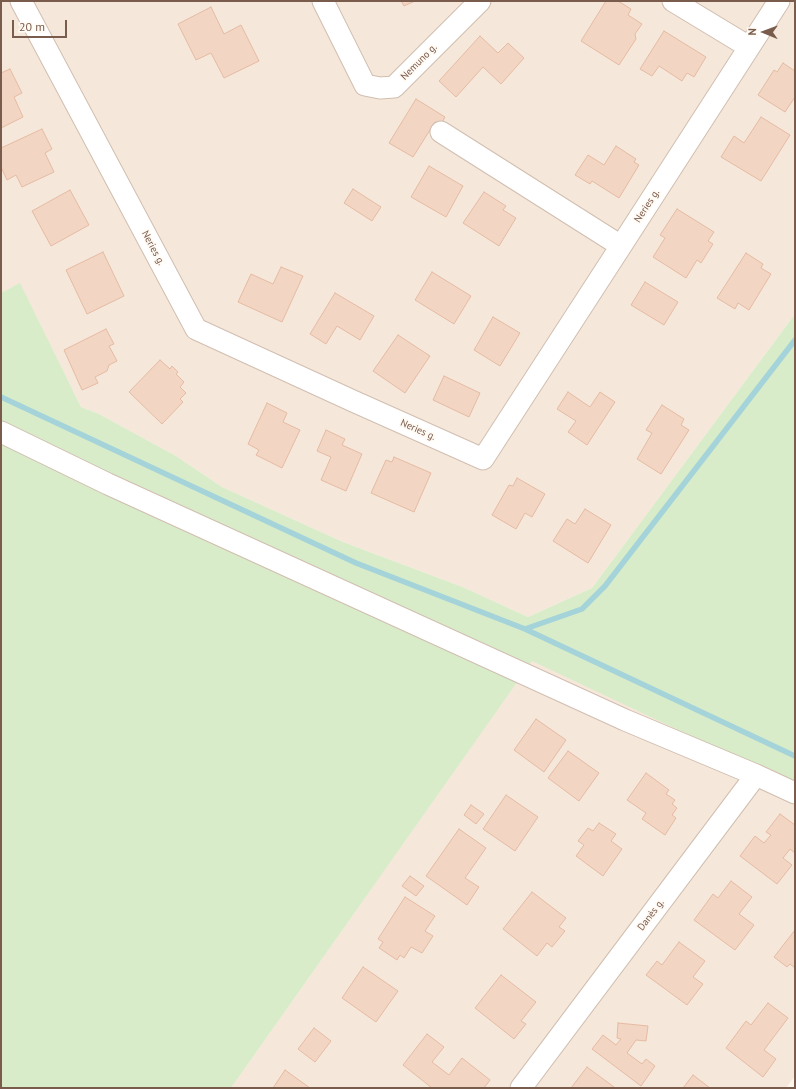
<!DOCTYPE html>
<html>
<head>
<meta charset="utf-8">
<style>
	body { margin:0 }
	#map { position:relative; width:796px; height:1089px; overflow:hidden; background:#fdf6ec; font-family:"PT Sans",sans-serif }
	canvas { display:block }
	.frame { position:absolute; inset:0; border:2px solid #7a5c4d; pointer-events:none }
	.north { position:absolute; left:744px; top:12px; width:40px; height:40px; -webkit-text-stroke:3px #fffaf3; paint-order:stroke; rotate:271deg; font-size:11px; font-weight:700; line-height:16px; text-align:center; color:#7a5c4d }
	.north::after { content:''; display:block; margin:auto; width:14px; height:18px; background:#7a5c4d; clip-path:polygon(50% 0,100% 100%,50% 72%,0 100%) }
	.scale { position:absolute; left:12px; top:20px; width:55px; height:18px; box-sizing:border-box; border:2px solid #7a5c4d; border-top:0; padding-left:5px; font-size:12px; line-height:14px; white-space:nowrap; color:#7a5c4d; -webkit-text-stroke:3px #fffaf3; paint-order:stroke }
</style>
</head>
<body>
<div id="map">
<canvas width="796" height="1089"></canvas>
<div class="frame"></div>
<div class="north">N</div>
<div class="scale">20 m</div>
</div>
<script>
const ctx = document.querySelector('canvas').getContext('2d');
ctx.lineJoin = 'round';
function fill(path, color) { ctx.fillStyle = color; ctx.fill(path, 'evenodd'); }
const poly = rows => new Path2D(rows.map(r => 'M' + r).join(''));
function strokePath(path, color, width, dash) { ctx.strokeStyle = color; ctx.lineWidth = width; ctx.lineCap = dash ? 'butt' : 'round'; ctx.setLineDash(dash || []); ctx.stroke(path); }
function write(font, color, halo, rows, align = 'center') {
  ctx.font = font + ' "PT Sans",sans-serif'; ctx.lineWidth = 3.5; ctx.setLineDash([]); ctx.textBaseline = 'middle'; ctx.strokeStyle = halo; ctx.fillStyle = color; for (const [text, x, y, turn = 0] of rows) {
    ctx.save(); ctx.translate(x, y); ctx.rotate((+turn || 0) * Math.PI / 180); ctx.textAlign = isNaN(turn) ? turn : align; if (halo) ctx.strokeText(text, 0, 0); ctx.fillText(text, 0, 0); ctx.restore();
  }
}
fill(poly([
	[1,1,795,1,795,314,592,588,528,617,465,588,343,542,222,487,176,456,99,414,81,407,20,284,1,293],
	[532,660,795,785,795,1076,786,1088,231,1088]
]), '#f5e8da');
fill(poly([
	[20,283,81,407,99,414,176,456,222,487,343,542,465,588,528,617,592,588,795,314,795,785,532,661,231,1088,1,1088,1,293]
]), '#d8ecc9');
strokePath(poly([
	[1,397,356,563,525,629,795,756],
	[525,629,582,609,605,586,795,340]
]), '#a5d3da', 5.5);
const building = poly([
	[401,1,415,1,404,6,401,1],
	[606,1,618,1,631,9,628,15,642,24,635,34,636,39,619,65,581,41,606,1],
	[211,7,224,34,241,25,259,61,224,78,211,53,196,60,178,24,211,7],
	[664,31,706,57,694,77,687,73,682,81,659,66,652,76,640,69,664,31],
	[480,36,498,53,508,43,524,58,501,84,483,67,456,97,439,81,480,36],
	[783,63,795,71,795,97,785,112,758,95,774,70,777,72,783,63],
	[10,69,22,93,14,97,23,117,1,128,1,73,10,69],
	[416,99,445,117,441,125,435,122,413,157,389,143,416,99],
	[761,117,790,135,761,181,721,157,734,136,744,143,761,117],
	[42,129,52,149,45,153,54,172,22,187,16,175,7,180,1,167,1,148,42,129],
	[616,146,636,159,634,162,639,165,619,198,592,181,590,184,575,175,588,155,604,165,616,146],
	[429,166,463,186,446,217,411,197,429,166],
	[353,189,381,207,372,221,344,203,353,189],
	[70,190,89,225,51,246,32,211,70,190],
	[484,192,506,206,503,210,516,218,499,246,463,223,484,192],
	[677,209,714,232,708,241,713,244,701,263,697,260,686,278,653,257,665,238,660,235,677,209],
	[103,252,124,296,87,314,66,270,103,252],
	[746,253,763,264,761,268,771,274,749,310,738,303,735,309,717,298,746,253],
	[281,267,303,276,282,322,238,302,251,274,273,284,281,267],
	[432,272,471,296,454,324,415,300,432,272],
	[645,282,678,302,664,325,631,305,645,282],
	[335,293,374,316,360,340,337,326,326,344,310,334,335,293],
	[493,317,520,333,500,366,474,350,493,317],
	[106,329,114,344,109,346,117,361,109,365,107,371,95,377,98,383,82,390,64,350,106,329],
	[398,335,430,356,405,393,373,371,398,335],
	[160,360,170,369,172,366,178,372,176,374,184,382,180,387,186,393,180,399,183,402,162,424,129,392,160,360],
	[444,376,480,393,469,417,433,400,444,376],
	[568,392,590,407,600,392,615,402,587,445,568,432,576,421,557,409,568,392],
	[267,403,287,413,283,422,300,430,282,468,256,455,259,450,248,444,267,403],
	[662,405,684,419,681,425,689,430,661,474,637,459,652,433,646,430,662,405],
	[326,430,345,439,342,445,362,454,346,491,321,480,331,457,317,451,326,430],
	[394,457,431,473,414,512,371,493,386,460,392,462,394,457],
	[517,478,545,494,532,517,525,513,516,529,492,515,509,485,513,486,517,478],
	[585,509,611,525,588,563,553,541,567,519,575,524,585,509],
	[536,719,566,740,544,772,514,750,536,719],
	[568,751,599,773,579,801,548,778,568,751],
	[646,773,669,790,666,794,675,800,672,804,677,808,672,815,676,818,665,835,642,819,646,813,627,800,646,773],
	[506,795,538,817,515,851,483,829,506,795],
	[471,805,484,814,476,824,464,815,471,805],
	[780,814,795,825,795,853,790,849,783,858,792,865,777,884,740,856,755,836,764,843,771,835,766,832,780,814],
	[599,823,616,834,611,841,622,849,603,876,576,856,584,845,578,841,588,828,593,831,599,823],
	[459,829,486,848,465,878,479,887,467,905,426,876,459,829],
	[410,876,424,886,416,896,402,886,410,876],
	[731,881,752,897,739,914,754,925,735,950,694,920,713,894,718,898,731,881],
	[532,892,566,918,559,927,565,931,552,947,547,943,537,956,503,929,532,892],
	[405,897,435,916,425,931,433,936,422,953,411,947,404,958,400,955,397,960,379,948,383,942,378,939,405,897],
	[795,930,795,968,790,964,787,967,774,957,795,930],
	[679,942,705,961,693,977,703,984,687,1005,646,975,657,961,662,965,679,942],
	[363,967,398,991,376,1022,342,998,363,967],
	[501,975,536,1002,521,1021,526,1024,514,1039,475,1008,501,975],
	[768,1003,788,1018,764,1050,776,1059,763,1077,726,1048,746,1021,751,1025,768,1003],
	[618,1023,648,1026,646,1041,636,1040,627,1053,642,1064,646,1059,655,1066,641,1086,592,1049,603,1035,616,1045,621,1039,617,1038,618,1023],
	[314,1028,331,1041,315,1062,298,1049,314,1028],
	[427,1034,444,1047,432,1062,449,1075,462,1058,490,1080,484,1088,432,1088,403,1065,427,1034],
	[587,1067,614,1087,613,1088,571,1088,587,1067],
	[285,1070,310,1088,273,1088,285,1070],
	[693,1075,710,1088,683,1088,693,1075]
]);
fill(building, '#f3d5c3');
strokePath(building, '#e6bba3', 1);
const minor = poly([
	[21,1,196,329,353,401,483,459,621,246,779,1],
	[323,1,365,85,380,88,394,87,480,1],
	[673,1,749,47],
	[441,132,621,246],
	[1,432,108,484,625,720,756,775],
	[521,1088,756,775,795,793]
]);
strokePath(minor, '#d1beb0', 23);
strokePath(minor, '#fff', 21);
write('10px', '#7a5c4d', '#fffaf3', [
	["Nemuno g.",419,62,-45],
	["Neries g.",647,206,-57],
	["Neries g.",153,248,62],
	["Neries g.",418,430,24],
	["Danės g.",651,915,-53]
]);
</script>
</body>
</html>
